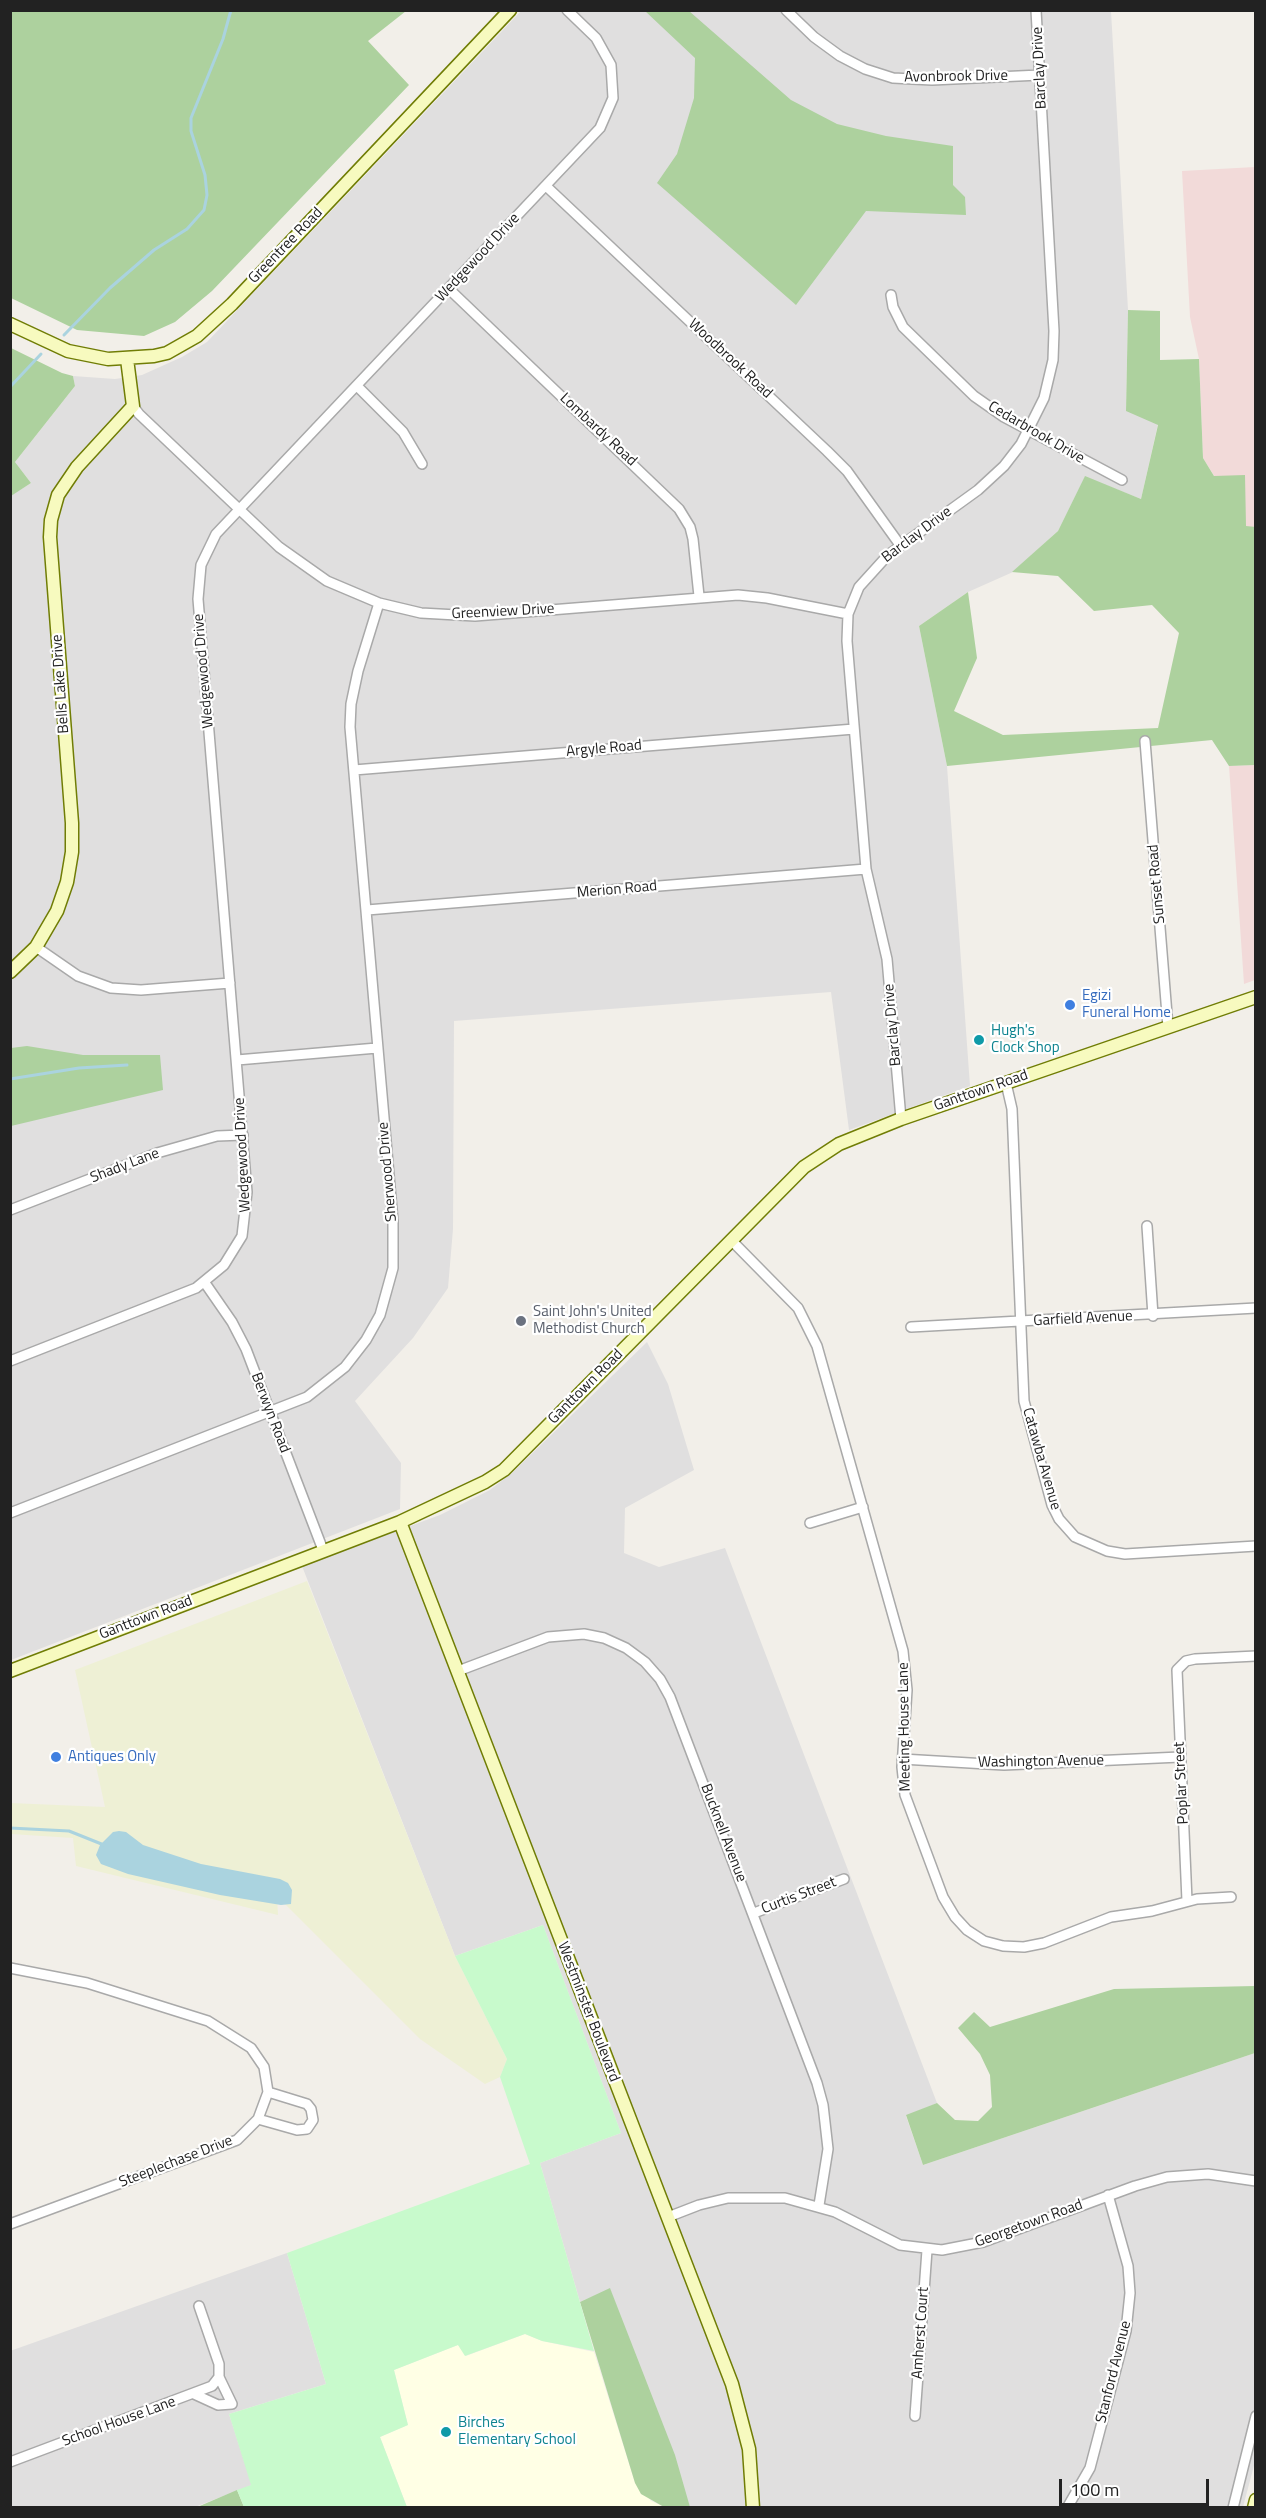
<!DOCTYPE html>
<html>
<head>
<meta charset="utf-8">
<style>
	body { margin:0 }
	#map { position:relative; width:1266px; height:2518px; overflow:hidden; background:#f2efe9; font-family:"Titillium Web",sans-serif }
	canvas { display:block }
	.frame { position:absolute; inset:0; border:12px solid #222; pointer-events:none }
	.scale { position:absolute; left:1059px; top:2479px; width:150px; height:27px; box-sizing:border-box; border:3px solid #222; border-top:0; padding-left:8px; font-size:18px; line-height:21px; white-space:nowrap; color:#222; -webkit-text-stroke:4px #fff; paint-order:stroke }
</style>
</head>
<body>
<div id="map">
<canvas width="1266" height="2518"></canvas>
<div class="frame"></div>
<div class="scale">100 m</div>
</div>
<script>
const ctx = document.querySelector('canvas').getContext('2d');
ctx.lineJoin = 'round';
function fill(path, color) { ctx.fillStyle = color; ctx.fill(path, 'evenodd'); }
const poly = rows => new Path2D(rows.map(r => 'M' + r).join(''));
function strokePath(path, color, width, dash) { ctx.strokeStyle = color; ctx.lineWidth = width; ctx.lineCap = dash ? 'butt' : 'round'; ctx.setLineDash(dash || []); ctx.stroke(path); }
function write(font, color, halo, rows, align = 'center') {
  ctx.font = font + ' "Titillium Web",sans-serif'; ctx.lineWidth = 4.5; ctx.setLineDash([]); ctx.textBaseline = 'middle'; ctx.strokeStyle = halo; ctx.fillStyle = color; for (const [text, x, y, turn = 0] of rows) {
    ctx.save(); ctx.translate(x, y); ctx.rotate((+turn || 0) * Math.PI / 180); ctx.textAlign = isNaN(turn) ? turn : align; if (halo) ctx.strokeText(text, 0, 0); ctx.fillText(text, 0, 0); ctx.restore();
  }
}
fill(poly([
	[521,11,1111,11,1128,310,1126,410,1158,424,1141,499,1085,477,1058,531,1013,572,968,592,919,626,947,766,970,1086,849,1130,831,992,454,1021,453,1229,448,1288,413,1338,355,1401,401,1463,400,1509,11,1660,10,496,31,483,15,462,75,386,73,376,115,379,142,375,182,357,207,342],
	[647,1342,668,1384,694,1470,625,1508,624,1553,659,1567,725,1548,937,2103,906,2116,923,2165,1255,2053,1256,2458,1243,2507,690,2507,610,2289,580,2302,540,2163,621,2133,543,1925,455,1956,302,1566,440,1515,490,1490,512,1473],
	[287,2253,326,2384,229,2414,252,2485,195,2507,11,2507,10,2351]
]), '#e0dfdf');
fill(poly([
	[1255,167,1255,527,1246,527,1203,458,1199,359,1190,317,1182,171],
	[1255,765,1255,980,1244,984,1229,766]
]), '#f2dad9');
fill(poly([
	[525,2334,542,2341,594,2352,635,2483,651,2501,664,2507,407,2507,380,2437,408,2425,394,2370,458,2345,466,2356]
]), '#ffffe5');
fill(poly([
	[307,1581,455,1956,507,2059,500,2077,485,2084,420,2039,277,1896,278,1915,76,1866,73,1838,11,1834,10,1803,105,1807,75,1670]
]), '#eef0d5');
fill(poly([
	[10,11,406,11,368,41,409,85,212,291,175,322,144,336,77,330,11,298],
	[645,11,689,11,791,100,837,124,886,136,953,146,953,185,965,197,966,215,866,211,796,305,657,183,677,154,694,98,695,58],
	[1128,310,1160,311,1160,360,1199,359,1203,458,1214,476,1245,475,1246,526,1256,527,1255,765,1229,766,1212,740,947,766,919,626,968,592,977,658,954,711,1003,735,1158,728,1179,633,1152,605,1094,611,1058,576,1012,572,1058,531,1085,476,1141,499,1158,425,1126,411],
	[11,348,62,373,73,376,75,386,15,462,31,483,11,496],
	[27,1046,83,1055,160,1055,163,1090,11,1126,11,1048],
	[1255,1986,1255,2053,923,2165,906,2115,937,2103,955,2120,978,2121,992,2107,990,2075,980,2054,958,2028,974,2012,990,2027,1114,1989],
	[610,2288,675,2455,690,2507,664,2507,641,2494,635,2483,580,2302],
	[237,2490,244,2507,195,2508]
]), '#add19e');
fill(poly([
	[543,1925,621,2133,540,2163,594,2351,542,2341,525,2334,465,2356,458,2345,394,2370,408,2425,380,2437,407,2507,244,2507,237,2490,251,2485,229,2414,326,2384,287,2253,530,2164,500,2077,507,2059,455,1956]
]), '#c8facc');
fill(poly([
	[119,1831,126,1832,143,1845,201,1864,280,1879,288,1883,292,1890,291,1904,281,1905,220,1895,128,1874,101,1864,96,1855,100,1845,113,1832]
]), '#aad3df');
strokePath(poly([
	[64,335,110,288,154,250,187,229,204,210,207,195,205,175,191,131,191,118,223,39,231,10],
	[10,387,41,354],
	[10,1079,79,1068,127,1065],
	[10,1828,69,1831,104,1845]
]), '#aad3df', 3);
const street = poly([
	[786,10,814,37,840,56,865,69,893,78,932,80,1040,75],
	[546,186,827,451,847,471,900,545],
	[449,289,679,509,690,527,693,539,699,596],
	[891,295,893,307,903,327,974,396,1004,417,1122,480],
	[357,386,403,432,422,464],
	[133,406,139,414,279,547,327,581,379,603,421,613,475,616,738,595,767,598,848,614],
	[1145,741,1168,1027],
	[354,770,854,729],
	[367,910,866,869],
	[36,947,78,976,111,988,141,990,230,983],
	[237,1060,377,1048],
	[1006,1083,1012,1109,1024,1401,1052,1505,1059,1519,1075,1537,1107,1551,1125,1554,1256,1546],
	[901,1119,887,959,866,869,847,641,848,614,859,587,888,555,978,490,1004,466,1021,444,1044,398,1053,360,1054,331,1036,10],
	[10,1210,157,1153,217,1136,243,1135],
	[1147,1226,1153,1316],
	[732,1241,798,1308,817,1346,903,1651,907,1690,902,1767,905,1795,943,1897,955,1917,967,1930,984,1941,1003,1946,1024,1947,1044,1943,1111,1917,1152,1911,1197,1899,1231,1897],
	[205,1283,232,1322,246,1349,323,1550],
	[911,1327,1256,1308],
	[10,1361,196,1288,224,1265,242,1236,247,1192,198,599,201,565,216,534,600,128,613,98,611,65,596,38,567,10],
	[10,1513,307,1397,345,1367,366,1340,380,1315,393,1268,393,1221,350,727,351,704,358,671,379,603],
	[810,1523,863,1507],
	[458,1671,548,1637,584,1634,604,1638,626,1648,645,1662,660,1679,670,1697,817,2083,823,2105,828,2149,819,2205],
	[902,1759,1004,1765,1180,1757],
	[1187,1901,1177,1670,1186,1661,1195,1659,1256,1656],
	[754,1913,844,1879],
	[10,1968,87,1983,208,2021,251,2048,264,2067,268,2092,258,2119,237,2140,10,2224],
	[258,2119,297,2130,307,2129,313,2120,311,2109,307,2104,268,2092],
	[668,2217,699,2205,728,2198,785,2198,835,2212,900,2245,942,2250,983,2242,1135,2186,1167,2177,1208,2174,1256,2181],
	[194,2394,218,2405,232,2404,219,2377],
	[915,2416,927,2250],
	[10,2462,212,2386,219,2377,219,2364,199,2306],
	[1067,2508,1090,2468,1126,2331,1130,2293,1128,2266,1108,2195],
	[1233,2508,1256,2416]
]);
const secondary = poly([
	[10,324,68,351,108,359,154,356,167,353,197,336,232,304,510,10],
	[10,972,36,947,57,911,67,882,72,852,72,823,50,537,51,520,58,495,77,467,133,406,127,359],
	[400,1522,732,2384,749,2449,753,2508],
	[10,1671,400,1522,485,1482,504,1470,804,1167,839,1144,901,1119,1256,997],
	[1254,2508,1256,2500]
]);
strokePath(street, '#a9a9a9', 12);
strokePath(secondary, '#707d05', 15);
strokePath(street, '#fff', 9);
strokePath(secondary, '#f7fabf', 12);
for (const [x, y, r, color] of [
	[1070,1005,6,"#3f7fe0"],
	[979,1040,6,"#0f9aa8"],
	[521,1321,6,"#6b7280"],
	[56,1757,6,"#3f7fe0"],
	[446,2432,6,"#0f9aa8"]
]) { const dot = new Path2D(); dot.arc(x, y, r, 0, 2 * Math.PI); ctx.fillStyle = color; ctx.fill(dot); strokePath(dot, '#fff', 2); }
write('15px', '#222', '#fff', [
	["Barclay Drive",1040,68,-93],
	["Avonbrook Drive",956,77,-1],
	["Greentree Road",286,246,-46],
	["Wedgewood Drive",478,258,-47],
	["Woodbrook Road",730,359,43],
	["Lombardy Road",598,430,43],
	["Cedarbrook Drive",1036,433,30],
	["Barclay Drive",917,535,-37],
	["Greenview Drive",503,612,-3],
	["Wedgewood Drive",204,671,-95],
	["Bells Lake Drive",61,684,-94],
	["Argyle Road",604,749,-5],
	["Sunset Road",1157,884,-95],
	["Merion Road",617,890,-5],
	["Barclay Drive",893,1025,-95],
	["Ganttown Road",981,1091,-19],
	["Wedgewood Drive",243,1155,-93],
	["Shady Lane",125,1166,-21],
	["Sherwood Drive",388,1172,-95],
	["Garfield Avenue",1083,1319,-3],
	["Ganttown Road",586,1387,-45],
	["Berwyn Road",270,1413,69],
	["Catawba Avenue",1041,1459,74],
	["Ganttown Road",146,1618,-21],
	["Meeting House Lane",905,1727,-91],
	["Washington Avenue",1041,1762,-1],
	["Poplar Street",1182,1783,-93],
	["Bucknell Avenue",723,1833,69],
	["Curtis Street",799,1896,-21],
	["Westminster Boulevard",588,2012,69],
	["Steeplechase Drive",176,2162,-21],
	["Georgetown Road",1029,2224,-20],
	["Amherst Court",921,2333,-86],
	["Stanford Avenue",1114,2372,-76],
	["School House Lane",119,2422,-20]
]);
write('15px', '#366cbe', '#fff', [
	["Egizi",1082,996],
	["Funeral Home",1082,1013],
	["Antiques Only",68,1757]
], 'left');
write('15px', '#0d838f', '#fff', [
	["Hugh's",991,1031],
	["Clock Shop",991,1048],
	["Birches",458,2423],
	["Elementary School",458,2440]
], 'left');
write('15px', '#5b616d', '#fff', [
	["Saint John's United",533,1312],
	["Methodist Church",533,1329]
], 'left');
</script>
</body>
</html>
